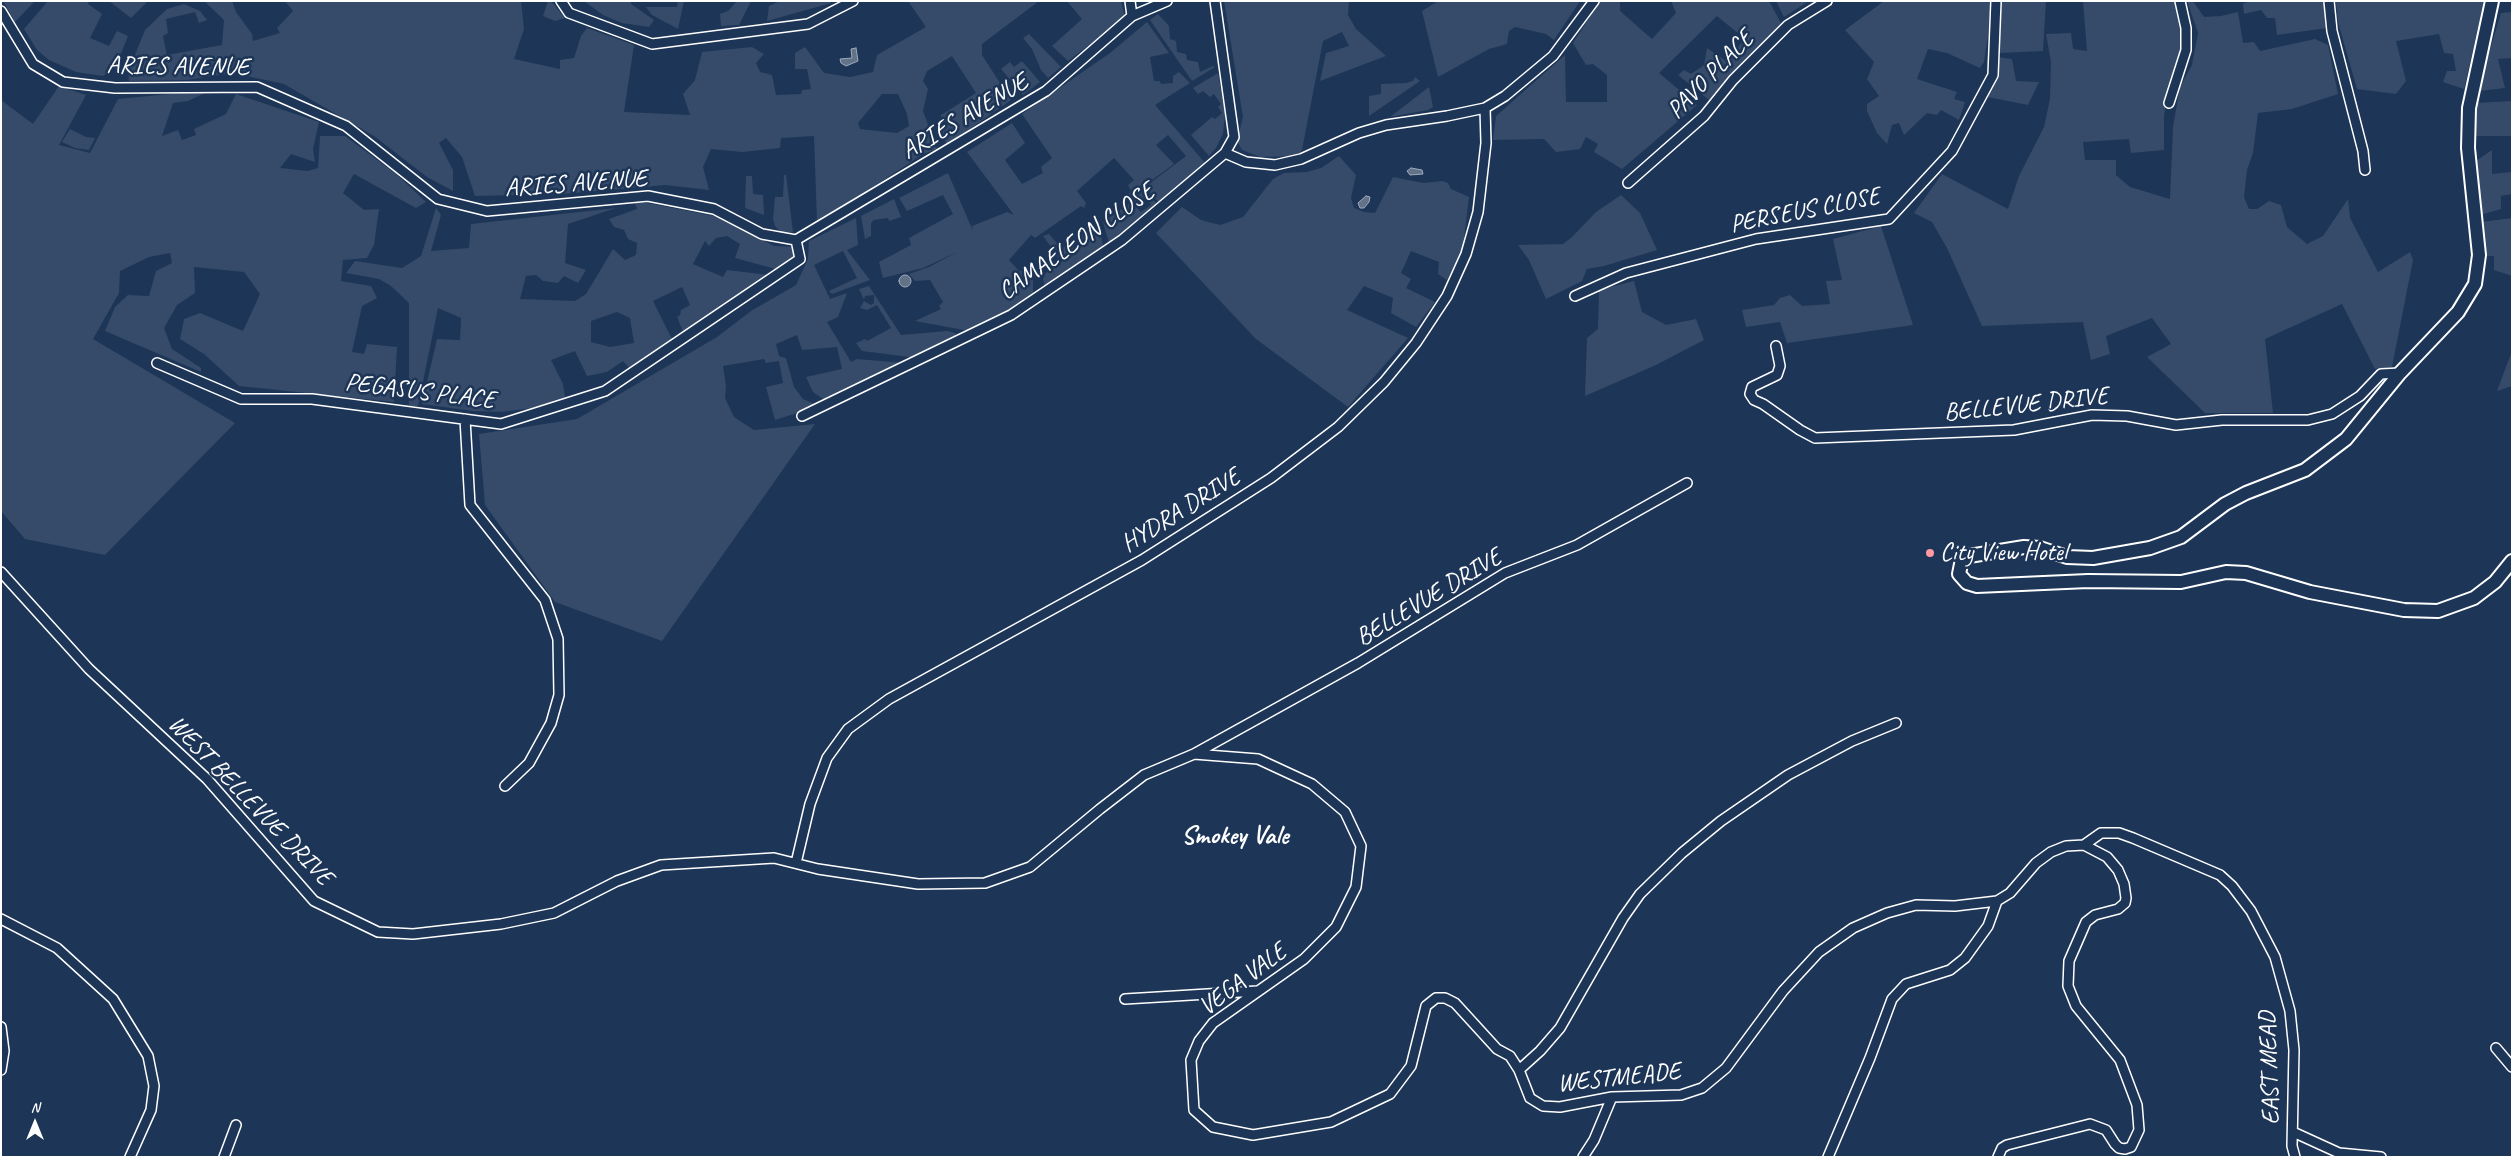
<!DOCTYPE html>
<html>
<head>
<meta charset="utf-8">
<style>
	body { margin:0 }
	#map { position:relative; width:2513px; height:1158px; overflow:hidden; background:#1d3557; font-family:Caveat,sans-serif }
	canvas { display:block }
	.frame { position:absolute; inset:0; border:2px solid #fff; pointer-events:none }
	.north { position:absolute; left:10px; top:1098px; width:50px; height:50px; -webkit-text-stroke:4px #1d3557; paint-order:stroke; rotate:0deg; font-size:14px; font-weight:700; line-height:20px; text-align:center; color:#fff }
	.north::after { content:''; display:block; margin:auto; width:18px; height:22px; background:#fff; clip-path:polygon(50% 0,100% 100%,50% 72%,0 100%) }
</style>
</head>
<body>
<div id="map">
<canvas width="2513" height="1158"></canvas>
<div class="frame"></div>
<div class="north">N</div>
</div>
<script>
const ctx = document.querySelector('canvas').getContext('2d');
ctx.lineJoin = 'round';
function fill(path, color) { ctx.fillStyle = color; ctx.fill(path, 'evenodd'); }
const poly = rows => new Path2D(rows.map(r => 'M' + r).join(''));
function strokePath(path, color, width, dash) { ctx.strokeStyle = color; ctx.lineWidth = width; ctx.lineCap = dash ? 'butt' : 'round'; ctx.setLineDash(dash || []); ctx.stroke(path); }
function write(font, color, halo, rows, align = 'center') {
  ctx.font = font + ' Caveat,sans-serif'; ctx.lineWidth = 5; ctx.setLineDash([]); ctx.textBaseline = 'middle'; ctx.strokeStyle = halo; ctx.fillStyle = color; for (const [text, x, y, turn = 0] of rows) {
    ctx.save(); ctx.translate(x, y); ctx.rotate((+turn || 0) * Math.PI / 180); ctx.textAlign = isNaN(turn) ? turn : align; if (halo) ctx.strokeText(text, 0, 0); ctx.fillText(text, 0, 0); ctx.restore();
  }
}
fill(poly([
	[3,1,35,1,15,22],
	[48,1,89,1,88,4,102,14,90,38,109,46,117,31,128,36,116,66,103,76,76,72,49,60,37,50,24,29],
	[109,1,148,1,131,18],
	[204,1,232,1,236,12,252,34,253,41,280,33,277,28,293,11,285,1,521,1,524,29,514,59,560,69,560,60,574,58,581,36,587,28,634,45,624,112,690,115,683,94,695,80,702,52,752,47,764,54,756,63,760,72,772,75,776,95,801,94,802,90,811,89,807,69,795,69,795,53,805,47,824,73,850,77,873,72,877,55,926,27,908,1,1039,1,982,44,982,55,1011,100,947,145,940,132,941,115,976,93,952,56,927,71,923,81,928,89,923,111,937,149,923,154,834,213,817,221,814,136,781,138,780,148,742,152,711,149,703,167,709,190,665,185,562,194,475,196,462,157,446,138,439,143,453,170,453,191,427,177,374,136,284,84,232,73,186,80,129,81,128,72,145,30,167,9,184,4,200,11,207,20,199,23,195,12,166,19,168,33,163,36,167,55,222,45,224,20],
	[882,94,898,94,907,114,909,126,897,133,860,129,858,123],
	[548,1,551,1,565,18,555,21,543,16],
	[584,1,631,1,631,4,654,20,649,27,622,23,603,15],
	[678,1,684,1,678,29,652,15,646,7,677,7],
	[737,1,751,1,739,25,721,26,720,14,728,11],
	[780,1,831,1,831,3,767,21,769,6],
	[1067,1,1121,1,1125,18,1068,61,1052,46,1082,19],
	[1224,1,1349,1,1348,15,1356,29,1386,56,1320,81,1326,53,1349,46,1342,32,1323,41,1302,150,1297,156,1260,157,1242,150,1237,141,1243,117],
	[1438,1,1580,1,1554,40,1546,34,1515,27,1509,31,1507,44,1489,49,1438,77,1422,11],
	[1600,1,1620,1,1620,11,1652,39,1676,13,1671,1,1769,1,1781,23,1709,100,1678,75,1684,70,1691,74,1704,65,1707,48,1726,61,1745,39,1717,16,1659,73,1697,105,1622,169,1594,152,1598,144,1586,137,1580,149,1556,152,1544,139,1493,140,1496,116,1565,55,1566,102,1607,102,1607,75,1593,64,1586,65,1573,43],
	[1776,1,1809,1,1784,17],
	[1884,1,1991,1,1988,35,1984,62,1980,68,1947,53,1928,49,1917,79,1957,92,1954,99,1965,102,1959,120,1941,110,1937,115,1927,113,1904,135,1899,123,1892,125,1887,144,1877,133,1867,111,1867,104,1879,96,1867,79,1874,62,1845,30],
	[1999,1,2046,1,2043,51,2000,53],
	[2083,1,2177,1,2182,31,2181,51,2167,95,2164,117,2164,150,2131,153,2129,139,2083,142,2085,160,2116,160,2116,175,2130,187,2170,199,2173,127,2180,87,2192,65,2198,33,2187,1,2193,1,2204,17,2221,16,2238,12,2243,43,2254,42,2260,51,2315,39,2328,45,2338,94,2292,109,2258,113,2253,153,2247,170,2244,197,2249,209,2257,209,2269,201,2281,205,2287,227,2307,244,2323,236,2348,199,2350,218,2378,272,2410,252,2413,260,2392,367,2375,369,2342,304,2265,339,2273,413,2205,413,2147,357,2171,344,2152,318,2106,336,2110,354,2091,360,2083,322,1982,326,1947,248,1932,222,1914,213,1942,174,2008,209,2019,176,2044,127,2050,99,2051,62,2046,34,2071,33,2073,49,2087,51],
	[2249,1,2324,1,2327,28,2277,35,2275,18,2267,18,2261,10,2244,14,2243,4],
	[2336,1,2484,1,2464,89,2443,82,2447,71,2456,71,2453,54,2444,53,2439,34,2396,41,2406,81,2396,94,2357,89,2338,22],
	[2512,12,2512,58,2498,59,2505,88,2480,91,2480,83,2501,13],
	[1158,14,1169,26,1170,39,1176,41,1177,52,1186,54,1187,60,1198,62,1200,72,1213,66,1215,67,1192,81,1150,20],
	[1147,22,1169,53,1150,57,1154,81,1160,81,1161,84,1173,83,1173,76,1179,72,1190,83,1155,105,1206,164,1160,204,1145,187,1186,156,1168,135,1156,145,1174,164,1141,188,1147,195,1136,207,1141,212,1151,205,1147,199,1151,197,1158,205,1109,243,1103,222,1129,204,1126,197,1131,191,1128,185,1134,180,1114,158,1077,191,1086,203,1084,208,1081,206,1035,238,1030,234,1031,235,1009,260,1019,271,1033,270,1033,297,969,331,915,321,941,309,939,306,943,302,930,280,915,281,909,274,929,267,959,251,923,268,883,278,879,262,911,245,909,238,953,214,943,195,907,211,899,198,948,173,973,231,972,226,1007,212,1014,215,967,152,1012,123,1025,143,1005,160,1022,184,1043,173,1041,167,1052,158,1022,114,1110,53],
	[1029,34,1061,67,1048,78,1041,70,1032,49,1023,38],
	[1998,57,2012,59,2016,81,2039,82,2028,105,1988,97,1997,77],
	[1022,61,1040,82,1023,95,1001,69,1010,62,1014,67],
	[1218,73,1225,114,1223,134,1216,148,1209,156,1191,135,1212,117,1215,119,1222,113,1218,107,1221,104,1214,94,1210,97,1203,91,1198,94,1193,88],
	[1415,77,1420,81,1369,116,1369,96,1381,94,1381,84,1406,83,1413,81],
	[59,86,86,95,59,145,90,153,118,99,211,90,188,101,173,103,162,136,178,130,182,140,196,135,194,129,226,114,236,94,319,122,313,149,315,162,291,154,280,168,308,171,318,168,320,136,345,136,395,173,426,202,416,208,354,174,343,193,364,210,379,209,374,245,367,258,343,260,341,281,371,286,377,298,362,306,352,352,364,354,367,344,397,347,394,402,239,386,204,354,180,339,184,319,200,313,243,331,260,294,244,272,194,267,195,293,177,305,164,328,172,349,201,368,201,372,105,331,115,307,128,295,149,296,156,271,172,263,170,253,149,257,120,271,119,293,93,339,235,423,105,555,25,539,1,511,1,100,33,124],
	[1429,87,1433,107,1428,110,1390,117],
	[2512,101,2512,136,2473,136,2476,103],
	[70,129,86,137,95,138,89,150,75,148,62,142],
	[2492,150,2492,174,2512,172,2512,194,2501,196,2501,209,2480,215,2476,161],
	[1339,156,1356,175,1351,198,1354,208,1364,212,1375,213,1393,177,1423,183,1442,181,1448,183,1451,189,1469,197,1463,247,1447,280,1438,274,1439,262,1411,251,1401,273,1411,279,1406,288,1435,302,1416,327,1391,313,1393,298,1364,286,1347,310,1408,338,1348,407,1256,339,1156,233,1182,207,1201,220,1220,225,1243,217,1273,179,1284,173,1307,172,1321,168],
	[784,175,786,175,793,232,782,233,775,226,773,219,775,197,783,197],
	[746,176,752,176,753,194,763,195,764,215,745,208],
	[1621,195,1640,213,1657,250,1604,266,1587,269,1582,281,1546,299,1529,260,1518,245,1563,244,1572,237,1596,212],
	[894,199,901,217,889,221,888,218,874,220,871,223,871,236,865,239,861,216],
	[635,203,647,203,719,217,774,246,795,247,795,257,779,270,735,258,740,244,727,236,716,238,709,246,705,241,693,264,723,277,727,270,769,275,684,334,677,317,680,315,681,310,690,305,682,287,653,301,673,341,629,368,623,361,607,372,587,376,575,351,551,360,563,384,565,397,533,408,501,412,473,411,422,404,437,339,460,340,461,318,438,308,418,406,409,406,409,303,391,286,379,279,346,273,355,261,402,268,421,256,436,208,441,215,431,251,469,248,471,224,616,208,568,224,565,263,586,270,578,283,564,276,558,283,543,281,536,275,526,276,520,299,575,301,586,294,613,249,625,260,636,255,637,243,628,239,624,230,614,227,609,219,637,209],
	[617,312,630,318,634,343,610,347,591,342,591,321],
	[856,218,858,245,847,250,870,280,832,294,829,291,857,278,843,251,814,265,830,299,847,293,838,317,827,322,851,362,857,359,904,363,826,401,813,392,806,377,842,369,837,347,802,350,797,335,776,344,779,356,786,358,794,387,803,399,819,406,775,420,766,387,783,383,779,361,766,363,764,359,723,366,726,386,725,398,734,417,754,430,815,424,662,641,555,602,485,505,479,434,577,419,717,337,751,311,796,285,808,259,809,241],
	[2512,218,2512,276,2494,270,2494,256,2484,256,2482,222],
	[1090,224,1089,229,1101,234,1103,247,1045,287,1043,279,1046,273,1059,258,1043,236,1049,234,1062,249,1069,242,1073,246,1082,240,1078,233],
	[1881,226,1913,325,1787,343,1780,322,1746,327,1742,310,1774,305,1780,298,1790,295,1802,306,1830,304,1826,281,1842,280,1833,239],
	[1634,281,1642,312,1666,325,1696,319,1704,340,1656,365,1585,396,1587,338,1598,329,1599,290],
	[869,286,901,335,947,331,955,333,958,339,917,358,862,351,856,343,865,339,867,341,891,328,877,305,867,310,860,308,864,301,871,305,874,303,874,295,865,296,864,300,859,289],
	[2512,351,2512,386,2497,391]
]), '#364b69');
const water = poly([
	[856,48,858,61,846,66,841,63,840,59,852,58,851,49,856,48],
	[1411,168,1422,170,1423,174,1410,175,1407,171,1411,168],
	[1366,196,1370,197,1369,202,1364,208,1360,208,1358,203,1366,196],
	'899 281a6 6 0 1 1 12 0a6 6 0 1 1-12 0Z'
]);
fill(water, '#617289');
strokePath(water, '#a0aab8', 1);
const minor = poly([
	[561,1,569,13,652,44,808,24,853,1],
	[2329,1,2332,31,2363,151,2365,170],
	[1,11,33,64,63,82,115,88,257,87,346,126,438,199,487,211,648,196,714,209,762,234,796,240,1046,91,1132,16,1130,1],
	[1132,16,1167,1],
	[2169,103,2186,50,2186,28,2180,1],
	[1225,153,1246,162,1275,165,1301,159,1359,133,1386,125,1447,116,1485,108,1505,96,1553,56,1594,1],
	[1628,183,1704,116,1733,80,1788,25,1827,1],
	[1575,296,1626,273,1756,239,1889,219,1952,151,1993,75,1996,1],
	[1776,346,1780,366,1777,375,1752,387,1750,394,1754,400,1763,404,1800,430,1815,438,2014,430,2092,415,2127,416,2176,425,2222,420,2308,420,2332,414,2360,396,2381,374,2400,373],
	[157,363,241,399,312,399,501,424,605,391,800,259,796,240],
	[802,416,1011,315,1122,240,1225,153,1234,137,1215,1],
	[465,419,470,505,545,600,558,639,559,695,551,723,529,763,505,786],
	[1,572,89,669,207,779,314,901,378,932,413,934,501,924,554,913,617,881,661,865,774,858,818,869,918,884,985,883,1030,867,1100,809,1144,775,1194,754,1358,663,1505,573,1577,545,1687,483],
	[1194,754,1258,759,1312,784,1345,812,1361,846,1356,887,1336,927,1304,959,1213,1023,1199,1041,1191,1060,1194,1110,1213,1127,1253,1135,1331,1122,1390,1094,1411,1066,1426,1006,1436,998,1445,998,1455,1003,1497,1049,1510,1056,1519,1070,1530,1098,1543,1106,1560,1107,1612,1097,1681,1095,1702,1088,1726,1068,1783,991,1819,952,1853,928,1887,913,1916,905,1955,906,1997,901,2010,893,2036,863,2051,852,2066,846,2084,845,2107,857,2118,870,2124,884,2126,898,2125,903,2118,909,2095,915,2086,922,2069,961,2068,986,2076,1006,2120,1060,2137,1105,2139,1130,2131,1147,2125,1149,2119,1148,2115,1144,2106,1130,2090,1124,2007,1145,2002,1148,1998,1157],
	[2084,845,2101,833,2119,833,2133,838,2220,875,2232,886,2251,911,2275,957,2290,1011,2294,1050,2292,1146,2295,1157],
	[796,863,810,804,827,758,848,729,889,699,1142,560,1271,478,1338,427,1384,382,1416,343,1447,296,1466,254,1478,212,1486,143,1485,108],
	[1,919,57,948,113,999,148,1056,154,1086,151,1110,130,1157],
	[1125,999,1257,991],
	[1,1027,4,1051,1,1070],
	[2496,1048,2512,1067],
	[1519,1070,1540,1051,1560,1028,1623,918,1640,894,1682,853,1721,821,1788,775,1852,741,1896,723],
	[2293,1132,2339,1153,2381,1157],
	[224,1157,236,1125],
	[1583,1157,1594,1140,1612,1097],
	[1828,1157,1870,1058,1892,999,1906,984,1950,970,1965,958,1988,926,1997,901]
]);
const secondary = poly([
	[2492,1,2469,108,2468,148,2479,255,2475,284,2458,312,2400,373,2346,439,2305,470,2246,493,2225,504,2181,537,2150,548,2093,558,2067,557,2040,548,2024,547,1969,556,1961,564,1959,574,1967,583,1977,586,2088,581,2181,582,2226,572,2246,573,2310,592,2404,610,2438,611,2474,598,2495,582,2512,561]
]);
strokePath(minor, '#fff', 12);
strokePath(secondary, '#fff', 16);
strokePath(minor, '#1d3557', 9);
strokePath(secondary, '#1d3557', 12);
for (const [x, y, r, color] of [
	[1930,553,5,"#ff9aa2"]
]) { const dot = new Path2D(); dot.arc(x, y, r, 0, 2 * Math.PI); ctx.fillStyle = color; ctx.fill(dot); strokePath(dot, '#1d3557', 2); }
write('25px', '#fff', '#1d3557', [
	["ARIES AVENUE",178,67,1],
	["PAVO PLACE",1711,75,-46],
	["ARIES AVENUE",965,117,-31],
	["ARIES AVENUE",576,184,-4],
	["PERSEUS CLOSE",1805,211,-11],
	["CAMAELEON CLOSE",1077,242,-35],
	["PEGASUS PLACE",420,392,7],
	["BELLEVUE DRIVE",2026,405,-6],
	["HYDRA DRIVE",1181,511,-32],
	["BELLEVUE DRIVE",1429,598,-31],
	["WEST BELLEVUE DRIVE",250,801,46],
	["VEGA VALE",1243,980,-37],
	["EAST MEAD",2270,1068,-92],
	["WESTMEADE",1619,1078,-6]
]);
write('25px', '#fff', '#1d3557', [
	["City View Hotel",1940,553]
], 'left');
write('bold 26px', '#fff', '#1d3557', [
	["Smokey Vale",1235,836]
]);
</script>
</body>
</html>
